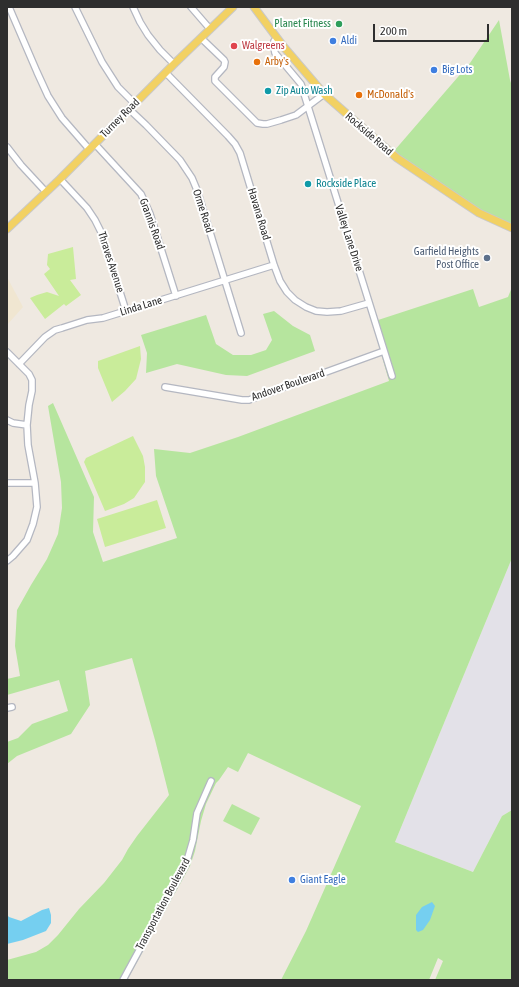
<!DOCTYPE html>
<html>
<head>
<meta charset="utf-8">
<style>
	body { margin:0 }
	#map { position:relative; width:519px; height:987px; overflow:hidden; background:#efe9e1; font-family:"Asap Condensed",sans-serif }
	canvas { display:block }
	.frame { position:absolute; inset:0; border:8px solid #2e2e2e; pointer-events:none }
	.scale { position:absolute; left:373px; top:24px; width:116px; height:18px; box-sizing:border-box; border:2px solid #2e2e2e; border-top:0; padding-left:5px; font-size:12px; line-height:14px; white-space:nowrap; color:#2e2e2e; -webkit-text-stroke:3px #fff; paint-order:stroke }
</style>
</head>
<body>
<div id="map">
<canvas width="519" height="987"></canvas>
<div class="frame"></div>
<div class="scale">200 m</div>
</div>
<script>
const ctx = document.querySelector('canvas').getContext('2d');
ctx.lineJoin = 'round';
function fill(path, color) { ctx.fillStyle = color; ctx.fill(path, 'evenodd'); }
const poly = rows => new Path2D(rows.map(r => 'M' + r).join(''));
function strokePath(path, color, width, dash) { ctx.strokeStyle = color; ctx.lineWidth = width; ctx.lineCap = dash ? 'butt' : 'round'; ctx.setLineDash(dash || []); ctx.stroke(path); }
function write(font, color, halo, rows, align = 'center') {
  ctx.font = font + ' "Asap Condensed",sans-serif'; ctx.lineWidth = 4; ctx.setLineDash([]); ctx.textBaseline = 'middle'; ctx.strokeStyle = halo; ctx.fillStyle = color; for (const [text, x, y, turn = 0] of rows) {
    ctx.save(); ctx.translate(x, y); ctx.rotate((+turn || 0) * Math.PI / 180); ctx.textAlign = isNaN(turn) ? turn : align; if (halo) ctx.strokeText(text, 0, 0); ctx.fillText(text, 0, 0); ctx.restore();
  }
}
fill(poly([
	[512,558,512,810,502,816,473,872,395,842]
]), '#e3e1e8');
fill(poly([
	[7,277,23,307,7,325]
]), '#f0e6d1');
fill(poly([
	[499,20,510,80,512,86,512,228,443,189,394,151,470,63],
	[512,287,512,558,395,842,473,872,502,816,512,810,512,980,435,980,443,961,438,958,429,980,281,980,306,931,361,806,248,753,238,772,228,767,219,780,216,783,206,804,201,821,195,851,190,866,127,980,7,980,7,960,36,952,48,945,58,935,79,909,104,883,122,860,128,849,137,836,169,795,155,740,132,658,85,671,90,705,71,734,17,756,7,764,7,742,18,738,32,724,68,711,59,680,7,695,7,679,20,676,15,646,17,610,31,585,47,559,58,534,62,508,61,482,48,406,53,403,94,497,93,532,103,562,177,538,156,476,154,449,190,453,238,437,389,381,372,322,473,289,479,307,508,297],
	[274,311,293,326,310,335,315,351,247,376,226,375,177,364,146,373,147,353,141,335,206,315,216,344,233,355,251,355,266,350,272,340,263,314],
	[232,804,260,818,251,835,223,821]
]), '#b6e59e');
fill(poly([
	[73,247,76,279,70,280,81,295,66,306,64,304,45,319,30,298,37,295,47,292,59,296,44,274,50,269,47,265,48,254],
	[140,346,141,359,136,379,125,391,112,402,98,368,98,361],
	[133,436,143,456,145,467,145,482,134,498,124,504,105,511,84,462,86,458],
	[157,500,166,528,105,547,97,519]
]), '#c9ec9a');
fill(poly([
	[432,902,435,906,430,920,423,930,418,932,416,930,416,915,422,907],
	[49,908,51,915,51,923,46,931,23,940,7,944,7,915,9,917,21,921,42,910]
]), '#75cff0');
const minor = poly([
	[9,7,37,72,48,96,62,118,89,149],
	[75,7,102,62,118,87,135,104],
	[133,7,140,22,148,35,160,50,174,64],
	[191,7,210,29],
	[201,38,224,60,225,62,224,67,215,77,215,81,257,123,263,124,267,124,281,120,296,115,324,94],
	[277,39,274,41,274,48,275,53,301,84,392,376],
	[166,73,228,136,235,144,240,153,274,265,280,281,287,292,295,300,306,307,316,311,327,312,341,311,369,303],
	[129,109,146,125,180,160,192,178,197,190,241,333],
	[95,144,141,194,150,214,176,296],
	[7,147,21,165,46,192],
	[60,179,87,208,95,220,101,232,126,311],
	[7,352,29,374,32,380,32,391,29,405,27,425,28,445,35,483,37,507,33,524,27,540,13,556,7,561],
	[19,364,45,337,55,330,62,328,87,320,103,318,274,265],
	[165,387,242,400,249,400,384,351],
	[7,420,13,423,27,425],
	[7,483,35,483],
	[7,708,12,707],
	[123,980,186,864,193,840,197,813,211,781]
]);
const major = poly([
	[254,7,283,46,324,94,397,158,479,213,512,228],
	[7,229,60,179,174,64,233,7]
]);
strokePath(minor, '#b4b7c1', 8);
strokePath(major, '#c9c9c9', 9);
strokePath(minor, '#fff', 5.5);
strokePath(major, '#f2d163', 7);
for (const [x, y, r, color] of [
	[339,24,4,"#2e9e5b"],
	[333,41,4,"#3f7fe0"],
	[234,46,4,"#e0444e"],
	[257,62,4,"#e8710a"],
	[434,70,4,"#3f7fe0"],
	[268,91,4,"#0f9aa8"],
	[359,95,4,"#e8710a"],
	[308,184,4,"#0f9aa8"],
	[487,258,4,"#5c6f8a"],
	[292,880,4,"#3f7fe0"]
]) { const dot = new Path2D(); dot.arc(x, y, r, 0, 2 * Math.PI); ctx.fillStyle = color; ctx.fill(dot); strokePath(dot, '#fff', 1.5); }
write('11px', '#27864d', '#fff', [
	["Planet Fitness",331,24]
], 'right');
write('11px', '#366cbe', '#fff', [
	["Aldi",341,41],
	["Big Lots",442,70],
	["Giant Eagle",300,880]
], 'left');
write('11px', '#be3a42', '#fff', [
	["Walgreens",242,46]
], 'left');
write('11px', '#c56008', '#fff', [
	["Arby's",265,62],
	["McDonald's",367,95]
], 'left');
write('11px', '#0d838f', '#fff', [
	["Zip Auto Wash",276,91],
	["Rockside Place",316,184]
], 'left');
write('11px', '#2e2e2e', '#fff', [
	["Turney Road",120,118,-45],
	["Rockside Road",369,134,41],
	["Orme Road",203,211,72],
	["Havana Road",259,214,73],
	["Grannis Road",152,224,70],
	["Valley Lane Drive",349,238,72],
	["Thraves Avenue",111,262,72],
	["Linda Lane",141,306,-17],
	["Andover Boulevard",288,385,-19],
	["Transportation Boulevard",163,904,-62]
]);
write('11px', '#4e5e75', '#fff', [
	["Garfield Heights",479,252],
	["Post Office",479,265]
], 'right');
</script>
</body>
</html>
